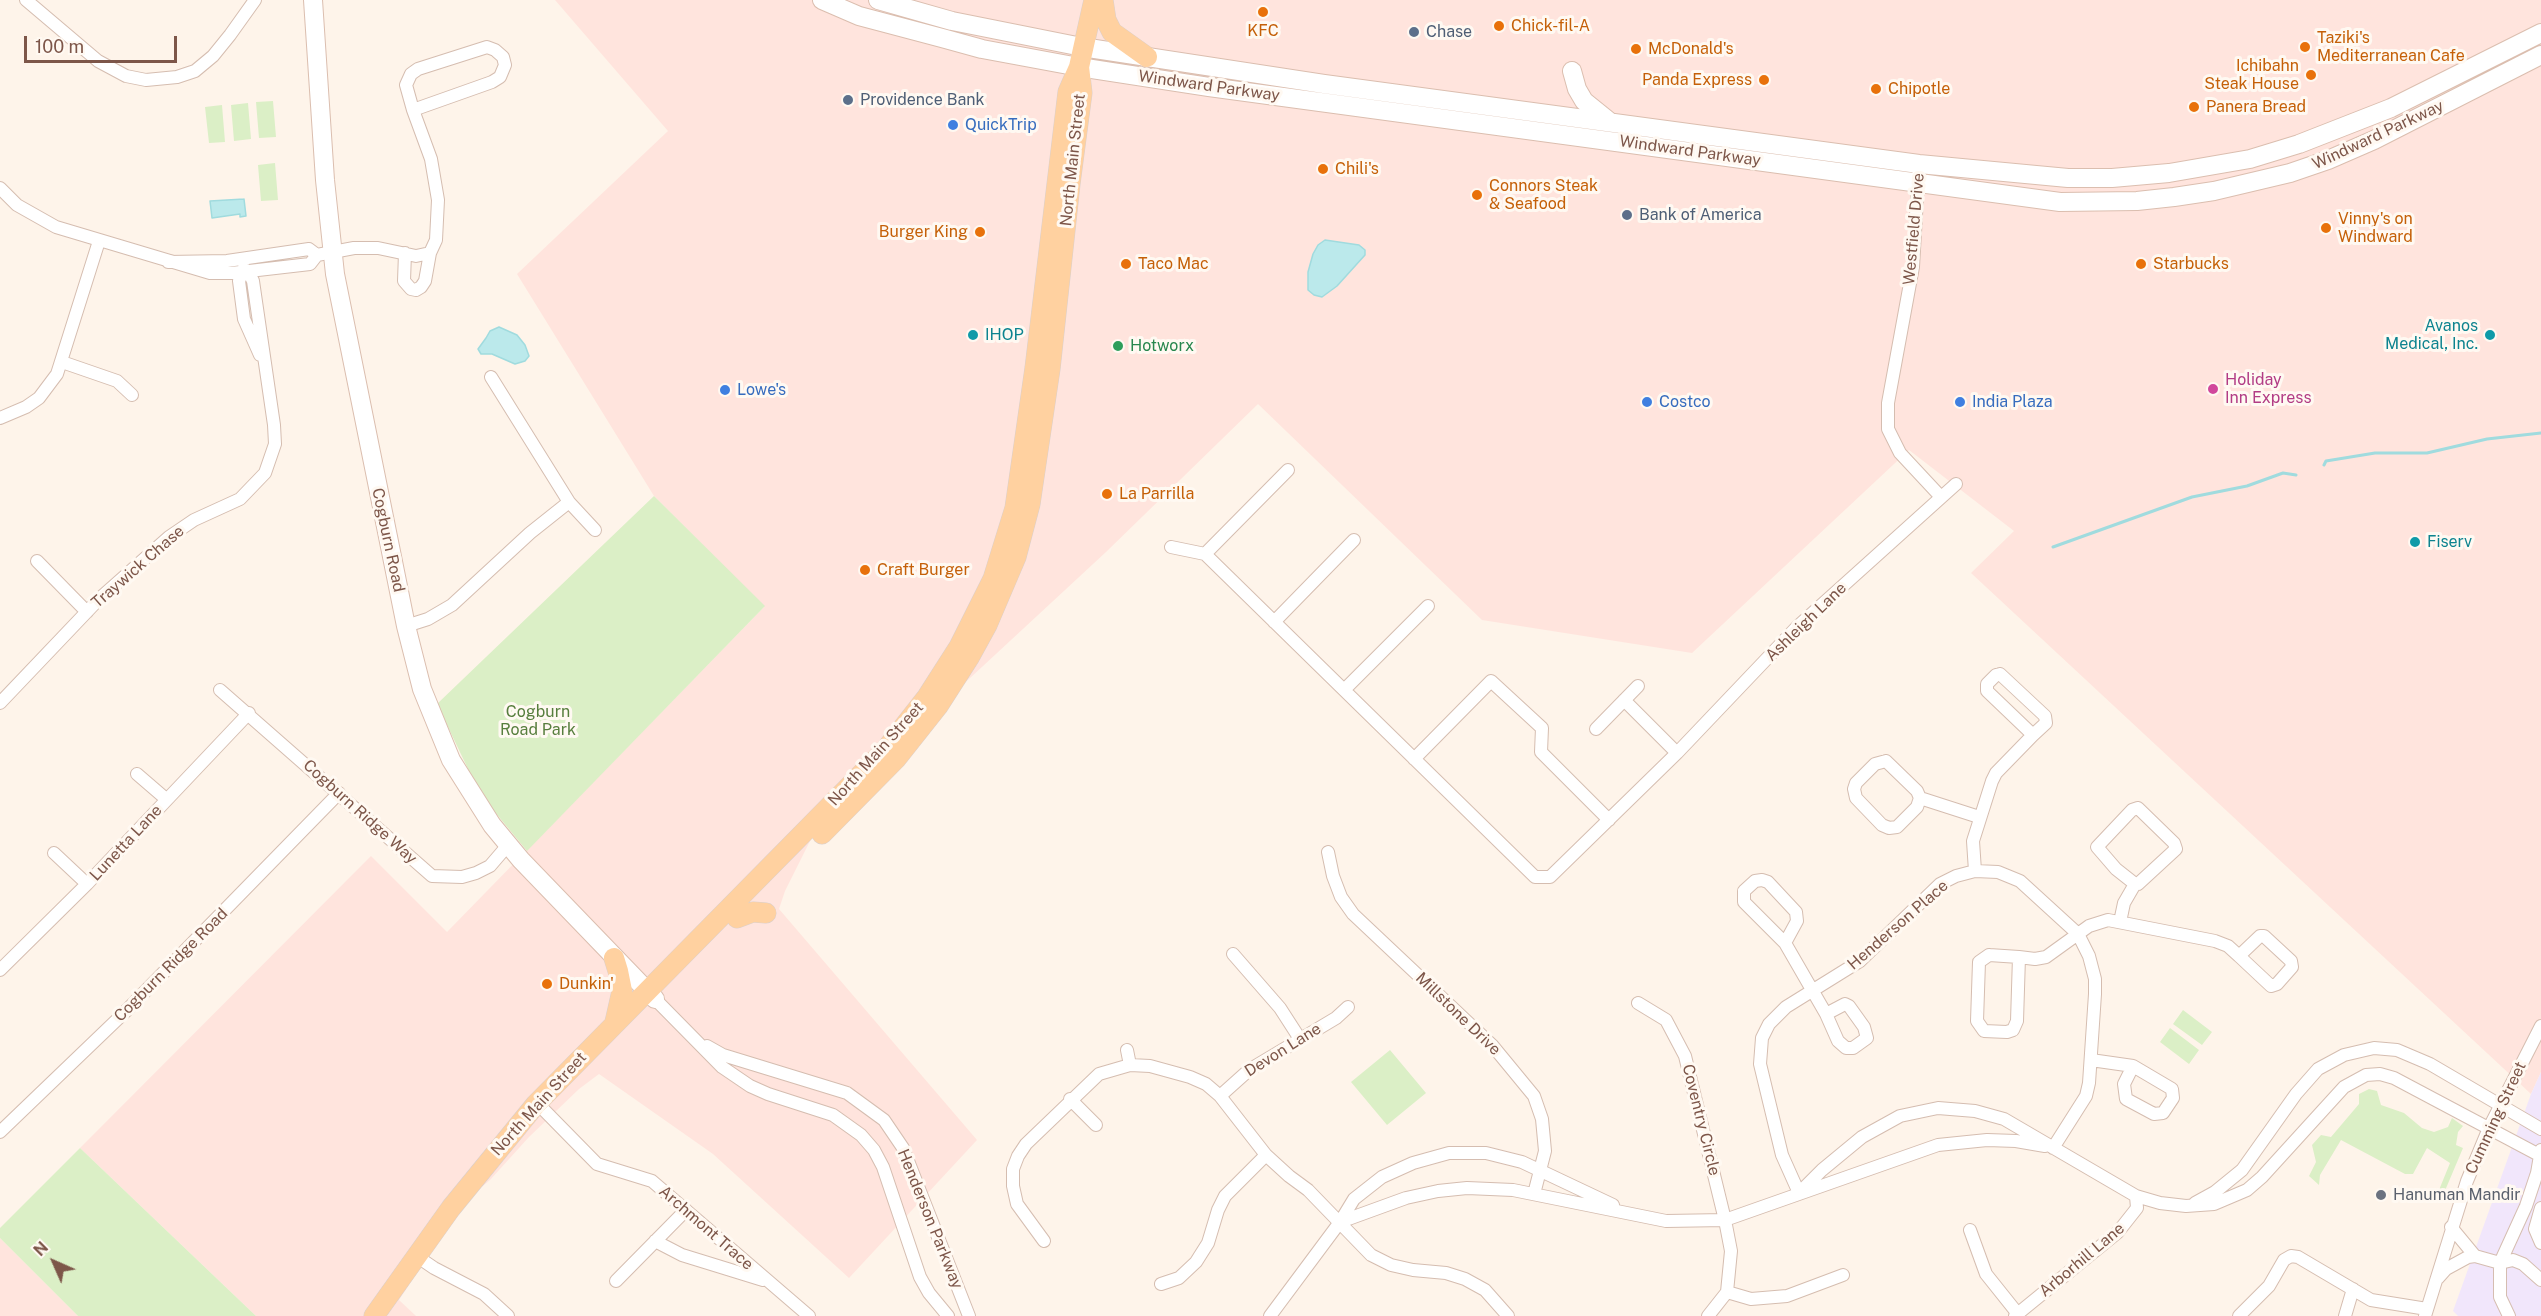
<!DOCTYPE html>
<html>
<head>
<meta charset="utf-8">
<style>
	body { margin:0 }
	#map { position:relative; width:2541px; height:1316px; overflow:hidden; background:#fef4ea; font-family:"Public Sans",sans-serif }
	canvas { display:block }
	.north { position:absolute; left:24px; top:1232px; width:60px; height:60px; -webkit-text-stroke:4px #fff9f2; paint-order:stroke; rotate:315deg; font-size:16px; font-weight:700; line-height:24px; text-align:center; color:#7d5649 }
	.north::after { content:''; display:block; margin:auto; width:21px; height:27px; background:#7d5649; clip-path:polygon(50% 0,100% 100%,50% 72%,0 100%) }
	.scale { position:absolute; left:24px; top:36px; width:153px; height:27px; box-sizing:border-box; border:3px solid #7d5649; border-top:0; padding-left:8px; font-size:18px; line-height:21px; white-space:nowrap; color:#7d5649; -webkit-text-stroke:4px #fff9f2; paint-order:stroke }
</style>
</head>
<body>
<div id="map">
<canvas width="2541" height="1316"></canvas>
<div class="north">N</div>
<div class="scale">100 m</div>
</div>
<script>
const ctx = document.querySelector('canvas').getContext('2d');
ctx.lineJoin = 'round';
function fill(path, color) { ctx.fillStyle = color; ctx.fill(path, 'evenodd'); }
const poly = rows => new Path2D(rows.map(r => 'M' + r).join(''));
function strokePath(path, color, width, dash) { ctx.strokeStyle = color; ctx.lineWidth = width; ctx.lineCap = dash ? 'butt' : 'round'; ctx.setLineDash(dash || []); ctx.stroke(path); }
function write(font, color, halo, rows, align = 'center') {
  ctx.font = font + ' "Public Sans",sans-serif'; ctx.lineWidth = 6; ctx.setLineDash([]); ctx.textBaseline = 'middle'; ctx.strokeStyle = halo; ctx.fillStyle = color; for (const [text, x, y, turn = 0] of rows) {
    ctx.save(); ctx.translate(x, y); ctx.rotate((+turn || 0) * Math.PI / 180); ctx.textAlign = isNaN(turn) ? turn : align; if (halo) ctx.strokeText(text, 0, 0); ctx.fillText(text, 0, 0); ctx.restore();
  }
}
fill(poly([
	[555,0,2541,0,2541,1072,2531,1094,1971,573,2014,531,1909,450,1692,653,1482,620,1258,404,1106,552,901,742,812,837,785,891,779,909,977,1140,849,1278,713,1154,599,1074,579,1089,529,1137,490,1180,463,1203,399,1300,416,1316,256,1316,80,1148,371,856,447,932,764,607,654,496,517,274,668,131],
	[0,1238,78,1316,0,1316]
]), '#ffe4dd');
fill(poly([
	[2541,1072,2541,1316,2458,1316,2453,1311,2531,1094]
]), '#f1e6fb');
fill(poly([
	[273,101,276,137,259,138,256,102],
	[248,103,251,139,234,141,231,105],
	[222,105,225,142,209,143,205,107],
	[275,163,278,200,261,201,258,165],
	[654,496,765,606,527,851,480,794,437,704],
	[2183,1010,2212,1032,2202,1045,2173,1024],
	[2170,1028,2199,1050,2189,1064,2160,1042],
	[1390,1050,1426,1093,1387,1125,1351,1082],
	[2369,1089,2377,1091,2381,1105,2404,1113,2422,1128,2434,1132,2448,1127,2452,1118,2463,1126,2458,1132,2456,1145,2463,1148,2444,1193,2439,1190,2450,1163,2427,1148,2413,1174,2405,1174,2341,1140,2320,1175,2319,1185,2309,1176,2316,1162,2312,1145,2321,1135,2331,1137,2359,1104,2359,1094],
	[80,1148,256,1316,78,1316,0,1238,0,1228]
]), '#dbefc6');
const water = poly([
	[244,199,246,216,240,217,240,214,212,218,210,201,244,199],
	[1325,240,1359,245,1365,250,1365,255,1337,286,1322,297,1314,295,1308,290,1308,272,1313,254,1318,245,1325,240],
	[499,327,517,335,525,345,529,356,525,361,515,364,492,354,481,354,478,349,486,338,490,331,499,327]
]);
fill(water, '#bbe9eb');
strokePath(water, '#a0dbde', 1.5);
strokePath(poly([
	[2324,465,2326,461,2375,453,2427,453,2487,439,2541,433],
	[2053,547,2192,497,2247,486,2283,473,2296,475]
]), '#a0dbde', 3);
const street = poly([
	[26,0,98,61,126,76,146,80,177,77,195,71,213,56,230,35,255,0],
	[1919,164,1913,267,1888,403,1888,429,1900,453,1941,497],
	[0,188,17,205,56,227,210,273,232,273,310,264,317,255],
	[405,253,404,281,411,289,416,290,421,287,425,281,430,253],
	[168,262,227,261,309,249,317,255,354,248,378,248,416,256,430,253,436,240,438,200,431,159,413,110,406,85,411,74,418,69,487,47,495,50,503,57,505,65,500,77,492,82,413,110],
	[244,268,239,281,244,319,260,355],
	[62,362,117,381,132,395],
	[0,418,26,407,39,398,57,374,99,241],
	[569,502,595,530],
	[1171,547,1205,554,1535,877,1550,877,1677,753,1796,628,1956,484],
	[1205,554,1288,470],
	[37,561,87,612],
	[1274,622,1354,540],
	[406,626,428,619,452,605,530,533,569,502,491,377],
	[2000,674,2045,716,2046,723,2033,735,1987,691,1987,684,1996,675,2000,674],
	[220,690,432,876,462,877,476,873,490,866,508,845],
	[1344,690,1428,606],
	[1624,700,1677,753],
	[0,703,99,599,169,537,194,520,240,499,265,473,275,444,274,425,253,281,250,275,244,271],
	[1596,729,1638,686],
	[1414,759,1491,681,1542,728,1541,752,1609,820],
	[1886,761,1917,791,1920,798,1917,807,1897,827,1889,828,1882,825,1856,798,1854,789,1856,783,1875,764,1886,761],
	[137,774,166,799],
	[1920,798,1979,817],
	[2138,808,2174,843,2176,849,2138,884,2135,884,2116,869,2097,847,2132,810,2138,808],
	[1328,852,1333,876,1341,897,1353,914,1492,1045,1534,1096,1542,1119,1545,1151,1534,1194],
	[54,853,87,884],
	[1975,871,1973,841,1992,781,1996,773,2033,735],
	[1762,880,1768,882,1796,912,1797,921,1785,943,1744,902,1744,891,1755,881,1762,880],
	[2120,922,2124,903,2135,884],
	[2260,936,2264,936,2291,961,2292,967,2277,984,2271,986,2239,956,2260,936],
	[1785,943,1826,1014,1838,1041,1846,1048,1853,1048,1867,1038,1864,1027,1849,1006,1845,1004,1826,1014],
	[1233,954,1280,1008,1300,1039],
	[1989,955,2019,957,2017,1021,2013,1030,2007,1032,1984,1031,1977,1021,1979,962,1989,955],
	[2019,957,2035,959,2046,957,2089,926,2108,920,2215,941,2228,946,2239,956],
	[0,970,87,884,249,713],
	[655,999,722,1067,750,1086,768,1094,833,1115,861,1135,874,1150,883,1167,920,1277,929,1293,948,1316],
	[1638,1003,1666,1020,1685,1056,1725,1220,1731,1251,1727,1292,1708,1316],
	[707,1046,723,1055,847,1093,884,1120,903,1148,969,1316],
	[1127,1050,1130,1065],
	[2091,1060,2133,1066],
	[2133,1066,2172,1089,2173,1098,2163,1113,2154,1114,2126,1099,2124,1084,2133,1066],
	[1220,1096,1249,1070,1336,1018,1348,1007],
	[1070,1099,1096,1125],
	[543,1109,597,1164,652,1181,809,1316],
	[0,1132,125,1012,339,793],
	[1799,1193,1822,1170,1862,1137,1900,1116,1938,1108,1975,1111,2004,1119,2136,1196,2160,1203,2186,1206,2214,1204,2247,1190,2262,1177,2344,1087,2366,1075,2380,1074,2394,1078,2541,1156],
	[1799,1193,1782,1155,1760,1064,1762,1038,1769,1024,1786,1007,1860,961,1940,884,1956,876,1975,871,1998,872,2020,881,2078,934,2089,956,2095,979,2095,994,2089,1083,2086,1096,2053,1148],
	[2195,1203,2215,1192,2242,1170,2296,1094,2318,1069,2344,1055,2374,1048,2397,1050,2430,1064,2541,1129],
	[2541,1208,2535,1229,2541,1243],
	[1340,1222,1406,1198,1438,1191,1467,1188,1513,1190,1666,1221,1725,1220,1938,1145,1987,1140,2016,1141,2045,1146],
	[2451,1227,2475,1256],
	[1970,1230,1986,1274,2018,1314],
	[655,1241,682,1255,763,1280],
	[1044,1241,1017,1204,1013,1186,1013,1169,1018,1156,1026,1144,1099,1074,1130,1065,1150,1066,1190,1077,1206,1084,1220,1096,1266,1155,1289,1176,1308,1190,1371,1255,1391,1265,1413,1270,1446,1273,1465,1279,1485,1290,1508,1316],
	[415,1255,434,1268,484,1294,508,1316],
	[2438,1278,2446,1269,2468,1257,2475,1256,2500,1263,2513,1260,2523,1264,2541,1280],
	[616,1281,686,1210],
	[1161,1284,1179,1278,1196,1262,1208,1243,1218,1210,1225,1196,1266,1155],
	[1727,1292,1751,1299,1787,1296,1843,1275],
	[1270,1316,1340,1222,1354,1199,1382,1177,1413,1163,1449,1153,1486,1153,1522,1162,1613,1205],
	[2015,1316,2118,1232,2137,1208,2136,1196],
	[2239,1316,2269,1286,2284,1260,2291,1256,2298,1257,2371,1300,2427,1309],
	[2345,1316,2353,1289],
	[2425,1316,2467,1181,2489,1128,2541,1026],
	[2509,1316,2500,1297,2500,1263,2526,1206,2537,1173,2541,1150]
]);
const secondary = poly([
	[313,0,325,180,335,274,406,626,422,689,451,760,492,825,521,860,655,999],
	[822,0,859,16,942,38,982,49,1079,67,1209,87,2060,202,2137,201,2174,197,2214,191,2290,173,2328,160,2374,140,2541,55],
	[878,0,952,21,1082,47,1324,84,1919,164,2068,178,2112,178,2169,173,2250,159,2299,144,2391,108,2541,33],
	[1572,71,1577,89,1584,101,1610,122]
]);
const primary = poly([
	[1103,0,1106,20,1112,32,1147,57],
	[822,834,896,759,938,706,970,656,987,625,1016,557,1030,504,1050,369,1070,184,1082,93,1079,67],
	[737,918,753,912,766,913],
	[614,958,618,971,622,991,615,1022],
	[374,1316,451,1208,536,1104,887,748,927,697,959,647,993,579,1015,508,1035,368,1068,92,1079,67,1094,0]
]);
strokePath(street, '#d5bdb0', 14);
strokePath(secondary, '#dbbeaf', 20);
strokePath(primary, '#dbd0cc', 21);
strokePath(street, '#fff', 12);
strokePath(secondary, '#fff', 18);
strokePath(primary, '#ffd1a0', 20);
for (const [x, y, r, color] of [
	[1263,12,6,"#e8710a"],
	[1499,26,6,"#e8710a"],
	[1414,32,6,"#5c6f8a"],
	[2305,47,6,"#e8710a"],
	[1636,49,6,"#e8710a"],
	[2311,75,6,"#e8710a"],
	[1764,80,6,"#e8710a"],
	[1876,89,6,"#e8710a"],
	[848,100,6,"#5c6f8a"],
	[2194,107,6,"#e8710a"],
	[953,125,6,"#3f7fe0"],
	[1323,169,6,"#e8710a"],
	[1477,195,6,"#e8710a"],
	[1627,215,6,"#5c6f8a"],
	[2326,228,6,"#e8710a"],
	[980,232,6,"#e8710a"],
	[1126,264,6,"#e8710a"],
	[2141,264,6,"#e8710a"],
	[973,335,6,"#0f9aa8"],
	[2490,335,6,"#0f9aa8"],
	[1118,346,6,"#2e9e5b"],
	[2213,389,6,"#d1479c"],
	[725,390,6,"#3f7fe0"],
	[1647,402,6,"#3f7fe0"],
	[1960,402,6,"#3f7fe0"],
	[1107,494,6,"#e8710a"],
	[2415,542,6,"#0f9aa8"],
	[865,570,6,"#e8710a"],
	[547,984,6,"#e8710a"],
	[2381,1195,6,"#6b7280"]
]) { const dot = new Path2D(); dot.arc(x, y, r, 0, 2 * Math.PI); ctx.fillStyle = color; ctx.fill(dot); strokePath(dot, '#fff9f2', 2); }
write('16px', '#c56008', '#fff9f2', [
	["Chick-fil-A",1511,26],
	["KFC",1263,31,"center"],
	["Taziki's",2317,38],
	["Mediterranean Cafe",2317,56],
	["McDonald's",1648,49],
	["Ichibahn",2299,66,"right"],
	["Steak House",2299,84,"right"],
	["Panda Express",1752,80,"right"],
	["Chipotle",1888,89],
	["Panera Bread",2206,107],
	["Chili's",1335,169],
	["Connors Steak",1489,186],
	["& Seafood",1489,204],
	["Vinny's on",2338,219],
	["Windward",2338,237],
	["Burger King",968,232,"right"],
	["Taco Mac",1138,264],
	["Starbucks",2153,264],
	["La Parrilla",1119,494],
	["Craft Burger",877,570],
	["Dunkin'",559,984]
], 'left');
write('16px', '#4e5e75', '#fff9f2', [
	["Chase",1426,32],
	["Providence Bank",860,100],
	["Bank of America",1639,215]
], 'left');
write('16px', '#7d5649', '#fff9f2', [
	["Windward Parkway",1209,86,8],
	["Windward Parkway",2378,135,-25],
	["Windward Parkway",1690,151,8],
	["North Main Street",1073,160,-84],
	["Westfield Drive",1914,229,-85],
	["Cogburn Road",388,540,78],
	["Traywick Chase",138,567,-41],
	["Ashleigh Lane",1806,622,-44],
	["North Main Street",876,754,-48],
	["Cogburn Ridge Way",360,812,42],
	["Lunetta Lane",126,843,-47],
	["Henderson Place",1898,925,-41],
	["Cogburn Ridge Road",171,965,-45],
	["Millstone Drive",1458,1014,44],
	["Devon Lane",1283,1050,-32],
	["North Main Street",539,1104,-48],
	["Cumming Street",2496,1118,-65],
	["Coventry Circle",1701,1120,76],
	["Henderson Parkway",930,1219,68],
	["Archmont Trace",706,1228,41],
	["Arborhill Lane",2082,1260,-40]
]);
write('16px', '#366cbe', '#fff9f2', [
	["QuickTrip",965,125],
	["Lowe's",737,390],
	["Costco",1659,402],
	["India Plaza",1972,402]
], 'left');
write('16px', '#0d838f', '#fff9f2', [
	["Avanos",2478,326,"right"],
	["Medical, Inc.",2478,344,"right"],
	["IHOP",985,335],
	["Fiserv",2427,542]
], 'left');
write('16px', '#27864d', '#fff9f2', [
	["Hotworx",1130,346]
], 'left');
write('16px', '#b23c85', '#fff9f2', [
	["Holiday",2225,380],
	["Inn Express",2225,398]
], 'left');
write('16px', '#577e3d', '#fff9f2', [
	["Cogburn",538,712],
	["Road Park",538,730]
]);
write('16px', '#5b616d', '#fff9f2', [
	["Hanuman Mandir",2393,1195]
], 'left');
</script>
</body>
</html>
